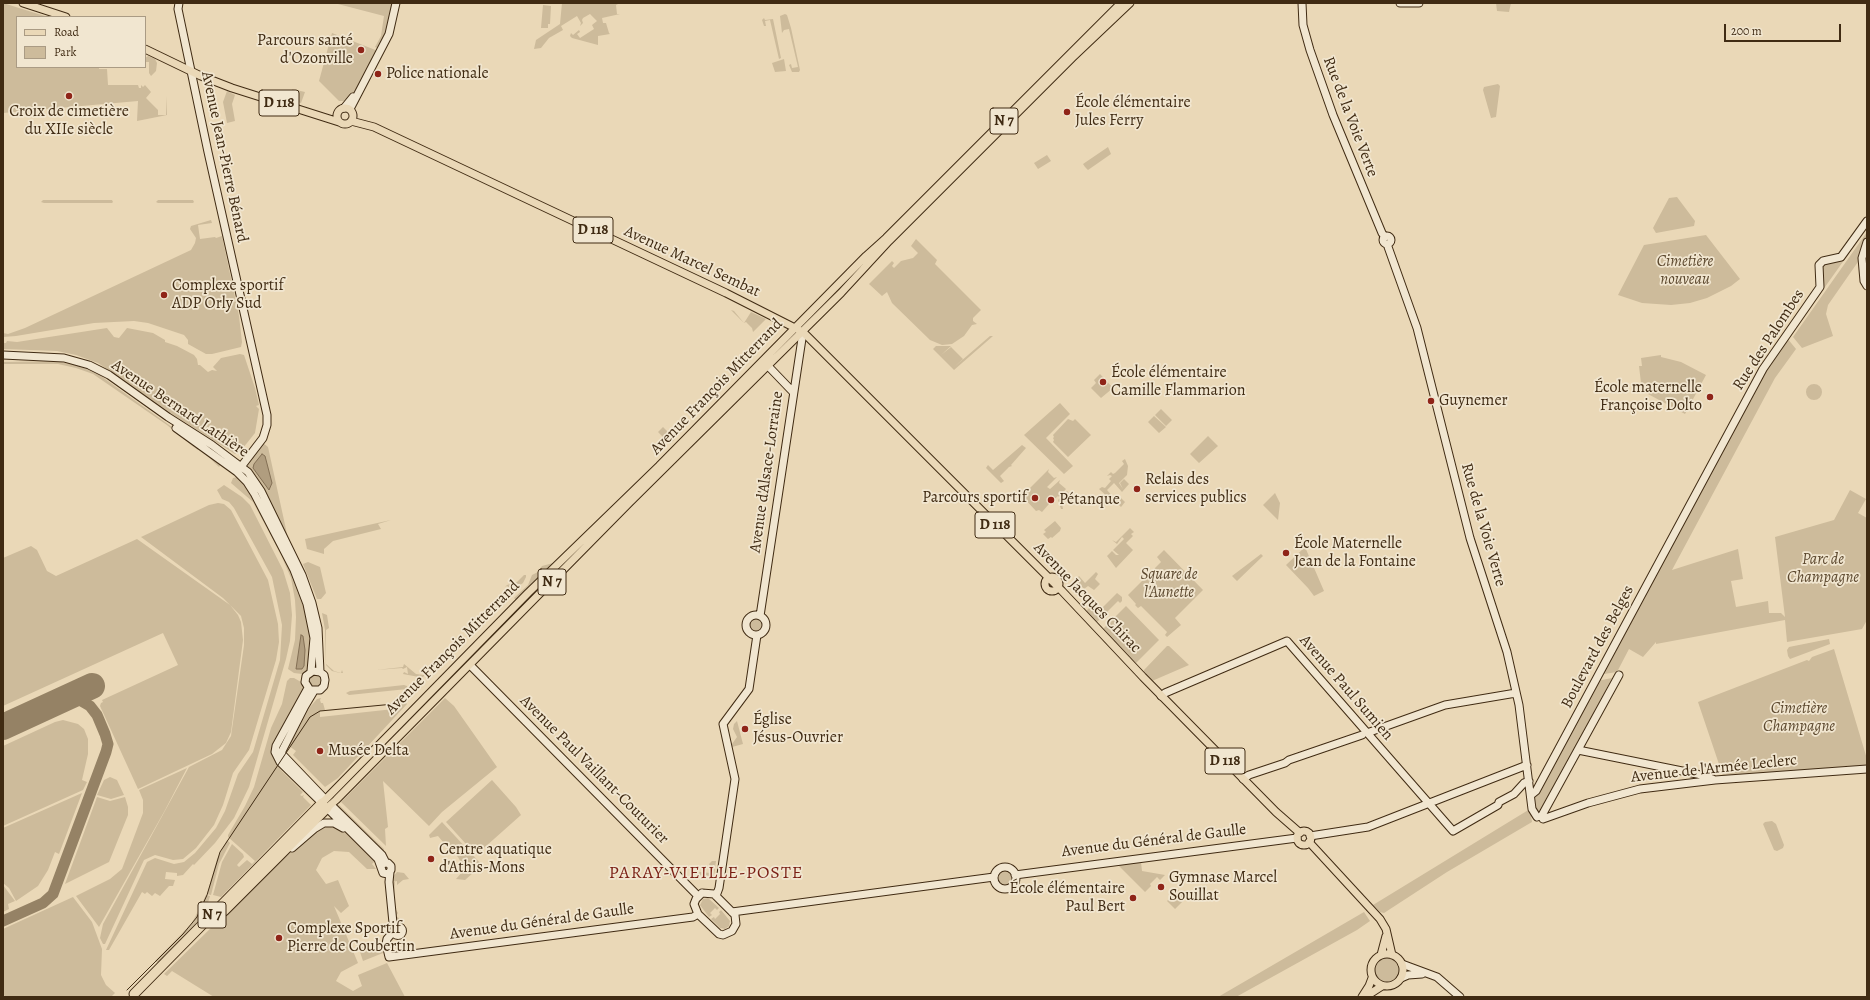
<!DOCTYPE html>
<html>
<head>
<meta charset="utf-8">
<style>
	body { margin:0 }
	#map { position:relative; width:1870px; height:1000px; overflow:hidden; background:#ead8b7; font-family:Alegreya,serif }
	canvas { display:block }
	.frame { position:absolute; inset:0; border:4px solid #402b13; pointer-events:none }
	.legend { position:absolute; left:16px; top:16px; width:130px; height:52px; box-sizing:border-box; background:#f1e6d0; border:1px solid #aa9b84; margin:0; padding:5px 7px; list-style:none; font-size:12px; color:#402b13 }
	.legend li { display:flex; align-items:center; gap:8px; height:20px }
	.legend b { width:20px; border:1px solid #aa9b84 }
	.scale { position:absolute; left:1724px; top:24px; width:117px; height:18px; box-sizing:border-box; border:2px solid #402b13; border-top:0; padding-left:5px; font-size:12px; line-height:14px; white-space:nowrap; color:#402b13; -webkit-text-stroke:3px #f1e6d0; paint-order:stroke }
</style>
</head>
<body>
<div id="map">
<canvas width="1870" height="1000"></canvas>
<div class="frame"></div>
<ul class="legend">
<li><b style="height:5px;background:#ead8b7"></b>Road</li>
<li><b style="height:11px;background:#cdbb9b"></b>Park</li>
</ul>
<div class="scale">200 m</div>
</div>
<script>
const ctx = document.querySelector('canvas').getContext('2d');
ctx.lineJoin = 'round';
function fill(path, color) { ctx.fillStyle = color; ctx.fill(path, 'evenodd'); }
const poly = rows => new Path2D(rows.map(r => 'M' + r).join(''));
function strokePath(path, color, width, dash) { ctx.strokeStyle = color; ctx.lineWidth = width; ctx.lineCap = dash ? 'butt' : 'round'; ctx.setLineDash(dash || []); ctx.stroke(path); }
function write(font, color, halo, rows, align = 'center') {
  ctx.font = font + ' Alegreya,serif'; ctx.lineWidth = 3.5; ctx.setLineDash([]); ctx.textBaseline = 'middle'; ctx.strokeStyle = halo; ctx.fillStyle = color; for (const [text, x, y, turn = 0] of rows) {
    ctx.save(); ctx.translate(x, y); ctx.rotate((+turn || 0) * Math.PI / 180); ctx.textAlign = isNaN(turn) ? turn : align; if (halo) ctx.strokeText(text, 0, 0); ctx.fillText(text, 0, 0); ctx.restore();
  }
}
fill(poly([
	[3,3,48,17,17,17,17,67,99,67,99,69,107,69,108,85,138,85,139,88,141,88,141,85,143,87,145,85,151,92,146,98,158,110,158,115,166,115,167,96,167,115,137,121,138,101,3,113],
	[334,3,393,3,386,33,379,49,375,47,381,36,384,16],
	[562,3,620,3,616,5,617,14,620,14,602,18,603,23,606,23,609,33,610,34,598,36,598,45,572,38,570,36,571,33,573,35,579,30,580,32,577,34,580,38,594,29,592,25,597,21,590,14,583,18,582,20,583,23,580,26,581,23,577,16,561,26,563,30,549,38,541,48,534,49,536,40,560,24],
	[1496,3,1511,3,1509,12,1497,11],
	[543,5,551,6,550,24,548,24,548,28,541,28],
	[785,14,787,15,791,28,800,70,799,72,792,72,789,65,791,64,792,68,798,67,789,29,784,30,782,33,780,16],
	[764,18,765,20,773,19,781,58,779,59,770,20,765,21,766,26,764,26,762,20],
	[332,33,378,51,353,94,344,101,339,101,319,81],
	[148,56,155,59,157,63,156,71,151,76,149,73,149,62,145,62,145,58],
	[784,59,786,71,775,72,772,63],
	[1498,84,1500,86,1496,117,1491,118,1483,90,1484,87],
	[292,89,305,92,301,103,290,100],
	[227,91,235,95,232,104,235,121,227,123,223,102],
	[1108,147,1111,154,1088,170,1085,167,1083,164],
	[1047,155,1051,161,1038,169,1034,163],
	[1677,197,1695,221,1694,226,1656,233,1653,228,1669,198],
	[43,200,112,200,113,202,112,203,44,203,41,202],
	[158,200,193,200,194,202,193,203,158,203,156,202],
	[211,220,212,223,198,225,200,239,215,237,216,238,222,236,239,316,242,342,241,347,212,354,206,354,188,344,188,340,184,335,148,323,134,321,94,323,16,336,3,337,3,333,8,334,25,328,191,250,195,243,196,238,190,229,191,226],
	[1867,224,1867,228,1795,329,1794,328,1821,289,1821,265,1839,260],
	[1867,232,1867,238,1860,251,1860,259,1828,305,1826,314,1833,336,1802,348,1793,337],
	[1706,235,1740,279,1731,286,1707,298,1690,303,1671,305,1642,303,1618,295,1644,245],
	[916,239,937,260,935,264,981,310,973,318,973,321,977,324,972,325,964,336,952,344,942,345,930,340,892,303,887,292,882,296,869,284,892,261,894,263,892,266,894,268,901,261,913,258,918,253,911,246],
	[731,310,734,311,744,323,751,312,766,319,753,332,752,328,746,322,744,323],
	[107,328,114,337,119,338,127,328,153,333,165,340,165,342,177,346,194,355,197,359,198,365,200,365,208,372,212,370,217,371,213,367,221,358,240,354,244,355,255,388,259,405,256,406,259,409,255,433,239,453,235,454,175,416,98,363,76,355,57,351,3,349,3,343,6,343,7,341,17,342],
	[990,336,993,336,954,370,933,349,936,346,951,346,941,355,951,347,963,359,953,368],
	[1787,338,1796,349,1775,378,1672,570,1738,549,1743,579,1731,581,1736,607,1768,601,1769,613,1781,613,1785,617,1775,537,1834,520,1850,490,1866,499,1858,513,1867,518,1867,620,1862,629,1787,642,1785,620,1656,644,1656,642,1643,657,1629,649,1617,672,1604,674,1603,671,1762,375],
	[1661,355,1661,357,1681,362,1706,375,1685,414,1648,394,1650,392,1644,383,1641,383,1639,366,1642,366,1641,358],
	[55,361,80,366,101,376,222,463,219,467,199,448,198,450,191,445,167,425,93,374,76,368,58,364,3,364,3,362],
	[1100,374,1113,388,1101,398,1091,388,1096,383,1094,380],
	'1806 392a8 8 0 1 1 16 0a8 8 0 1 1-16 0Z',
	[1060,403,1070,414,1046,438,1073,466,1064,474,1024,435],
	[1161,409,1172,420,1166,426,1155,415],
	[1154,416,1166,427,1159,433,1148,422],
	[1068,419,1073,421,1075,419,1091,435,1068,457,1053,442,1054,440,1053,438,1054,437,1053,435],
	[663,427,675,439,670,444,658,432],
	[1208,436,1218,446,1199,463,1190,454],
	[263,443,268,447,289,543,313,595,247,467,248,463],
	[1022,445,1026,448,1011,465,1012,466,1009,467,1000,476,1004,481,1001,483,986,468,988,465,993,470],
	[1125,459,1128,466,1127,475,1119,483,1123,489,1120,483,1124,479,1129,484,1122,492,1114,483,1107,490,1113,497,1118,495,1125,502,1121,507,1114,500,1117,497,1114,500,1111,498,1110,499,1099,489,1102,487,1105,488,1111,481,1109,479,1112,476,1110,475,1107,476,1111,472,1113,474,1115,473,1124,464,1122,461],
	[1049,469,1048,472,1054,478,1057,477,1047,487,1050,489,1060,480,1059,483,1066,489,1059,497,1058,496,1049,504,1042,512,1039,510,1036,511,1022,496],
	[237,477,247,485,296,580,311,629,308,669,302,674,294,673,288,669,295,640,296,617,295,600,291,578,281,555,253,502,231,483,233,478],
	[224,485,242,497,250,505,283,570,290,593,292,615,290,641,286,659,249,787,234,818,215,843,194,865,193,864,183,875,177,876,177,873,166,872,165,879,175,880,173,886,169,886,160,896,155,893,152,896,147,892,145,894,142,892,109,950,106,950,147,862,155,858,174,864,184,862,195,853,216,828,225,811,238,774,253,752,280,660,282,625,272,577,234,508,229,502,222,499,217,490],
	[1067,491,1077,502,1071,504,1067,499,1064,499,1062,504,1063,509,1061,509,1058,500],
	[1275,493,1280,503,1278,520,1263,505],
	[218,503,224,504,231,510,268,580,278,624,279,642,276,660,249,750,233,773,223,805,214,825,196,848,183,859,173,860,155,855,144,860,105,944,103,944,100,938,103,924,189,767,222,750,231,736,244,645,244,628,241,616,223,598,141,537,209,505],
	[391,520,378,524,381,529,333,541,324,549,324,554,307,549,305,539],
	[1055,521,1061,528,1060,531,1052,538,1051,537,1048,539,1043,534,1046,532,1044,530],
	[1130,528,1134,532,1131,534,1133,536,1126,543,1133,550,1116,568,1107,556,1112,551,1116,555,1119,555,1113,550,1124,539,1122,537,1117,544,1112,540,1116,542],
	[137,539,230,605,238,615,241,622,243,640,231,732,226,743,212,754,138,789,100,706,101,703,103,702,102,700,178,665,163,633,3,706,3,558,31,546,37,550,47,571,56,576],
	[1305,547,1324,591,1314,596,1308,588,1286,565],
	[1164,550,1203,590,1175,618,1181,625,1167,637,1165,635,1167,632,1141,606,1138,608,1135,605,1136,604,1128,595,1161,562,1157,557],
	[1261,554,1263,556,1237,581,1232,576],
	[308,562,320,567,326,593,321,599,317,599,303,564],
	[553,563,547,570,546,569,539,576,539,578,516,600,514,598,528,585,532,575,538,572,542,566],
	[1096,572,1098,574,1095,579,1100,584,1094,590,1088,586,1084,589,1076,580,1079,576,1085,583],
	[524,575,526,575,526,577,523,583,513,590,492,610,512,590,507,586,505,587,507,585,517,582],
	[1117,593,1122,597,1122,601,1120,603,1118,601,1096,623,1085,612,1091,606,1098,612],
	[1126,606,1159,640,1136,663,1103,629],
	[322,613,327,615,329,628,326,630,326,664,334,671,341,673,342,670,343,673,347,673,340,673,332,671,326,665,325,630],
	'748 625a8 8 0 1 1 16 0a8 8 0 1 1-16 0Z',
	[1829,639,1830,644,1790,659,1788,656,1787,650,1789,647],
	[1167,646,1169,646,1189,665,1152,681,1144,673,1144,670],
	[1834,649,1867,759,1867,765,1723,776,1698,702,1807,660,1809,661,1812,657],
	[445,653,447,656,440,660,421,679,419,677,403,674,404,672,408,674,407,667,403,669,402,668,376,670,403,667,404,664,416,674,423,675],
	'308 681a7 7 0 1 1 14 0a7 7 0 1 1-14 0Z',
	[290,678,294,678,301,682,304,689,274,746,282,767,280,769,303,792,300,795,302,796,304,795,303,797,311,805,221,897,213,895,222,862,232,844,243,854,244,857,237,865,239,867,247,860,252,864,255,861,228,837,228,835,245,806,254,787,271,728,282,704,287,681],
	[1612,678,1541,813,1538,814,1536,812,1533,800,1597,681],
	[404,685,407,686,407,689,349,695,346,693,350,691],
	[321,698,320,700,321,703,323,703,325,710,320,711,320,717,394,709,398,703,405,702,407,704,338,778,325,787,293,755,296,751,289,746,310,707,317,699],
	[445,698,454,706,497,767,442,812,429,826,383,781,388,827,385,829,386,846,341,802],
	[63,720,78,724,84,729,88,739,88,754,82,780,87,782,83,790,3,826,3,746,55,722],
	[737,721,743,744,732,747,732,744,737,737,733,729,734,724],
	[187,768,164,812,99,927,76,896,110,879,122,869,143,813,143,800,139,790],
	[110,777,117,780,124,795,111,799,97,795,104,780],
	[492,780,516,807,521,815,476,855,446,822],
	[82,793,59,854,55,852,48,870,38,886,16,901,9,888,3,883,3,828],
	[97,797,110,801,125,797,128,807,128,815,109,862,65,884],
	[337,803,384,849,384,852,383,853,336,807],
	[1530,809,1532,822,1447,872,1384,913,1380,912,1373,905],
	[1772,821,1776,824,1784,845,1783,848,1777,851,1774,850,1763,824,1765,822],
	[442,822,482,865,465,880,456,879,463,871,464,868,458,857,453,852,450,845,443,842,438,836,430,838,429,835],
	[323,825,338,827,355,839,376,860,372,864,376,869,367,869,349,852,334,851,322,858,316,870,326,884,338,880,349,906,341,913,334,906,358,963,341,972,336,981,353,991,362,986,358,975,387,963,405,997,214,997,172,971,167,976,164,974,267,873],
	[227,840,230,843,219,864,211,895,207,894,217,859],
	[712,861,716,861,714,876,695,875,700,872,710,873,711,868,709,864],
	[1141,862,1142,871,1165,875,1160,880,1157,877,1150,884,1151,886,1145,892,1118,865],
	'996 878a8 8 0 1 1 16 0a8 8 0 1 1-16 0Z',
	[397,872,404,873,409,879,403,880,397,885,397,881,393,882,395,882,394,896,395,908,398,913,396,916,400,919,403,918,398,922,396,921,392,878],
	[3,885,15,901,8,904,9,909,3,912],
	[1178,890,1186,898,1175,909,1167,901],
	[206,895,210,896,207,906,196,923,158,963,155,961,192,923],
	[73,897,92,922,102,949,101,975,106,985,115,993,111,997,7,997,3,995,3,929],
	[708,898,719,908,717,910,715,908,710,913,712,915,709,917,700,905,703,899],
	[721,910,730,921,729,926,725,929,720,928,711,919,714,917,715,919,720,914,719,912],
	[1364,912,1370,921,1357,930,1236,997,1218,997],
	[379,939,383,953,363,961,359,949],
	'1373 971a14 14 0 1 1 28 0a14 14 0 1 1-28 0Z'
]), '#cdbb9b');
const water = poly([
	[262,454,265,456,272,483,269,490,253,468,254,464,262,454],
	[301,635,303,636,305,650,304,666,302,669,296,669,301,635]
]);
fill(water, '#b09d7f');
strokePath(water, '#836f54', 1);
strokePath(poly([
	[3,921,43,903,53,894,106,752,108,744,105,734,97,715,90,706,78,699,60,701]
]), '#958265', 11);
strokePath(poly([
	[3,727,92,686]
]), '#958265', 26);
const secondary = poly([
	[179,3,178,9,208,152,267,415,267,425,263,438,237,472],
	[1302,3,1303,25,1310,50,1333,115,1382,233,1385,237],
	[1400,3,1419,3],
	[344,108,353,97],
	[350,109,389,34,396,3],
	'1383 240a4 4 0 1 1 8 0a4 4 0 1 1-8 0Z',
	[1867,242,1862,258,1864,281,1867,286],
	[1387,244,1417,328,1470,538,1507,652,1519,705,1532,809,1537,817],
	[3,355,64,358,89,365,109,375,168,417,212,445,248,472,261,491,302,575,312,603,318,628,320,672,324,675,325,680,324,686,320,690,310,690,305,682,306,676,313,671,320,672],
	[769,367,793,392],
	[176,428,237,472,247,482,254,493,294,570,307,604,314,638,311,671],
	'746 625a10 10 0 1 1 20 0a10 10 0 1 1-20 0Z',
	[760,616,803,332],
	[470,665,698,896],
	[308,688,276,746,275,752,280,762,322,803],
	[314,691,305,706,281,753,325,799],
	[1161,696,1165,693,1287,641,1453,831,1498,805,1499,802,1514,794,1524,783,1529,781],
	[1367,733,1445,705,1516,693],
	[1578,750,1697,774,1713,779],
	[1243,779,1249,775,1285,763,1289,760,1362,735],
	[1531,795,1536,791,1763,369,1820,287,1819,265,1823,261,1841,257,1867,221],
	[331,805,382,855,386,863],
	[327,808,378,859,383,873,388,874,391,870,391,866,388,863,384,863,381,866],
	[1541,817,1619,675],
	[1543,819,1588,803,1640,789,1715,780,1867,769],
	[1310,836,1368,827,1527,765],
	[292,848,314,829,324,823,334,823,343,828],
	'994 878a11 11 0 1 1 22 0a11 11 0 1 1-22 0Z',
	[390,872,389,882,393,923,395,927],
	[1015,875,1297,838],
	[702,893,714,894,735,915,736,924,732,931,723,935,719,934,698,914,694,904,696,899,702,893],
	[716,896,719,888,735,779,723,724,749,689,757,635],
	[732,912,994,877],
	'393.5 931a4.5 4.5 0 1 1 9 0a4.5 4.5 0 1 1-9 0Z',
	[393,932,387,939,386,944,389,957,693,917,698,914],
	[1402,964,1437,977,1460,997],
	[1401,978,1408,975,1422,974]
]);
const primary = poly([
	[23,3,66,17],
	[1121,3,886,238,866,256,659,466,528,593,322,803,327,808,336,800,629,503,841,293,889,241,1072,58,1130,3],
	[145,49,201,76,232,88,339,122],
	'337 116a8 8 0 1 1 16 0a8 8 0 1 1-16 0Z',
	[351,121,374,127,726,293,803,332,1062,591,1143,677,1276,812,1300,833],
	'1045 584a7 7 0 1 1 14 0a7 7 0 1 1-14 0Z',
	'1297 838a7 7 0 1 1 14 0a7 7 0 1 1-14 0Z',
	[1309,842,1380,919,1386,929,1392,955],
	'1371 970a16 16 0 1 1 32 0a16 16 0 1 1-32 0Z',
	[1381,955,1386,936],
	[1362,997,1369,986,1372,978],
	[1365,997,1382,986]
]);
const highway = poly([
	[224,911,327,808],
	[134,994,322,803]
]);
strokePath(secondary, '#402b13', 9);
strokePath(primary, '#402b13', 9);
strokePath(highway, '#402b13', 11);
strokePath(secondary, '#f1e6d0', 7);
strokePath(primary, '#ead8b7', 7);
strokePath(highway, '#ead8b7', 9);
strokePath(poly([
	[127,990,183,934,197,917,207,895,220,852,310,717,320,711,394,704]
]), '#402b13', 1);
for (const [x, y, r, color] of [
	[361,50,4,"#8f2418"],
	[378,74,4,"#8f2418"],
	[69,96,4,"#8f2418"],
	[1067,112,4,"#8f2418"],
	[164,295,4,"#8f2418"],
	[1103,382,4,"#8f2418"],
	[1710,397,4,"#8f2418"],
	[1431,401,4,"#8f2418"],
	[1137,489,4,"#8f2418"],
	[1035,498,4,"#8f2418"],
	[1051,500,4,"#8f2418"],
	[1286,553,4,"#8f2418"],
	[745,729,4,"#8f2418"],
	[320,751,4,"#8f2418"],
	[431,859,4,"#8f2418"],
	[1161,887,4,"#8f2418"],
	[1133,898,4,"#8f2418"],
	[279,938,4,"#8f2418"]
]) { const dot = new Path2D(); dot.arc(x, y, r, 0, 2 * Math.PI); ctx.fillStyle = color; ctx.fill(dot); strokePath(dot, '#f1e6d0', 1.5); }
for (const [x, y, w] of [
	[279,103,40],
	[1004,121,28],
	[593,230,40],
	[995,525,40],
	[552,582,28],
	[1225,761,40],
	[212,915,28]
]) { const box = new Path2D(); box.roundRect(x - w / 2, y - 13, w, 26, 3); ctx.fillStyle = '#f1e6d0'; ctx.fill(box); strokePath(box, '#402b13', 1); }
write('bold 15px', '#402b13', null, [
	["D 118",279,103],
	["N 7",1004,121],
	["D 118",593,230],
	["D 118",995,525],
	["N 7",552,582],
	["D 118",1225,761],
	["N 7",212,915]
]);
write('16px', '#402b13', '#f1e6d0', [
	["Parcours santé",353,41,"right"],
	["d'Ozonville",353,59,"right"],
	["Police nationale",386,74],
	["École élémentaire",1075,103],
	["Jules Ferry",1075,121],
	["Croix de cimetière",69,112,"center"],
	["du XIIe siècle",69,130,"center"],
	["Complexe sportif",172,286],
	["ADP Orly Sud",172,304],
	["École élémentaire",1111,373],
	["Camille Flammarion",1111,391],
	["École maternelle",1702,388,"right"],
	["Françoise Dolto",1702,406,"right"],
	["Guynemer",1439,401],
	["Relais des",1145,480],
	["services publics",1145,498],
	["Parcours sportif",1027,498,"right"],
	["Pétanque",1059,500],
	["École Maternelle",1294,544],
	["Jean de la Fontaine",1294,562],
	["Église",753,720],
	["Jésus-Ouvrier",753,738],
	["Musée Delta",328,751],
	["Centre aquatique",439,850],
	["d'Athis-Mons",439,868],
	["Gymnase Marcel",1169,878],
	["Souillat",1169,896],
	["École élémentaire",1125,889,"right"],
	["Paul Bert",1125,907,"right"],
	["Complexe Sportif",287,929],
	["Pierre de Coubertin",287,947]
], 'left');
write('16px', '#402b13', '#f1e6d0', [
	["Rue de la Voie Verte",1350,117,69],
	["Avenue Jean-Pierre Bénard",224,157,78],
	["Avenue Marcel Sembat",692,262,25],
	["Rue des Palombes",1769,340,-57],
	["Avenue François Mitterrand",717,387,-46],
	["Avenue Bernard Lathière",180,409,34],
	["Avenue d'Alsace-Lorraine",767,472,-82],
	["Rue de la Voie Verte",1483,525,74],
	["Avenue Jacques Chirac",1087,598,46],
	["Boulevard des Belges",1598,647,-62],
	["Avenue François Mitterrand",453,648,-45],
	["Avenue Paul Sumien",1346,688,49],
	["Avenue de l'Armée Leclerc",1714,769,-6],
	["Avenue Paul Vaillant-Couturier",594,770,45],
	["Avenue du Général de Gaulle",1154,841,-7],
	["Avenue du Général de Gaulle",542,922,-8]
]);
write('italic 16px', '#5c482e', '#f1e6d0', [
	["Cimetière",1685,262],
	["nouveau",1685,280],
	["Parc de",1823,560],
	["Champagne",1823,578],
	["Square de",1169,575],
	["l'Aunette",1169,593],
	["Cimetière",1799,709],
	["Champagne",1799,727]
]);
ctx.letterSpacing = '1px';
write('18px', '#7a1f14', '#f1e6d0', [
	["PARAY-VIEILLE-POSTE",706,874]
]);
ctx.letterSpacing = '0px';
</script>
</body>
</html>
